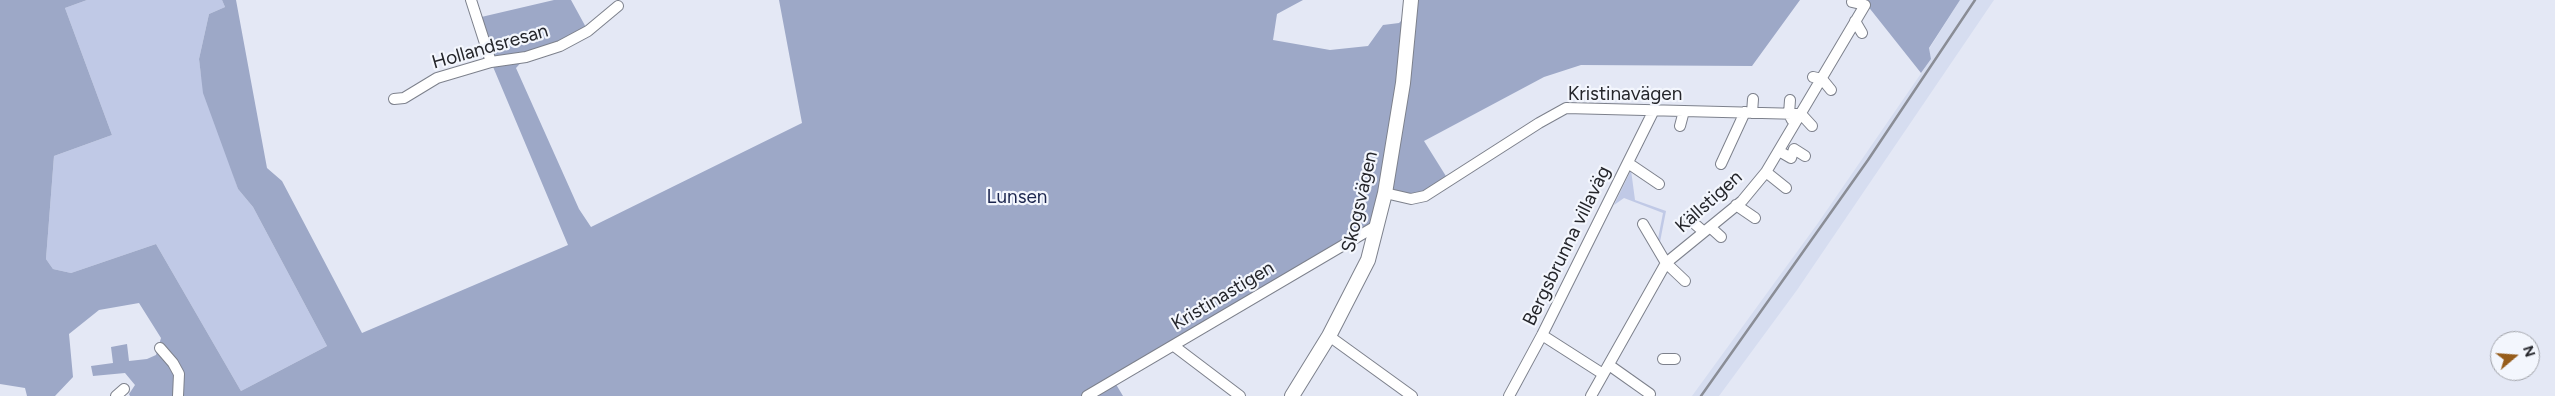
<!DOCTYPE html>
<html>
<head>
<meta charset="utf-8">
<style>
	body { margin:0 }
	#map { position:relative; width:2555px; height:396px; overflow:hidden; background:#e4e8f5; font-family:Figtree,sans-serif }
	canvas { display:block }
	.north { position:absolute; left:2490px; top:331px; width:50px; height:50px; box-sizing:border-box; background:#f3f6fd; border:1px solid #a1a3a9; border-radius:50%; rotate:72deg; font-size:14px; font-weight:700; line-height:20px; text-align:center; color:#25262b }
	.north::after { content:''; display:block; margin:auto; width:18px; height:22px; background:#965c1a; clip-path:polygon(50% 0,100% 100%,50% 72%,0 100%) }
</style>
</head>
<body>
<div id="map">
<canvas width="2555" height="396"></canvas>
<div class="north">N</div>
</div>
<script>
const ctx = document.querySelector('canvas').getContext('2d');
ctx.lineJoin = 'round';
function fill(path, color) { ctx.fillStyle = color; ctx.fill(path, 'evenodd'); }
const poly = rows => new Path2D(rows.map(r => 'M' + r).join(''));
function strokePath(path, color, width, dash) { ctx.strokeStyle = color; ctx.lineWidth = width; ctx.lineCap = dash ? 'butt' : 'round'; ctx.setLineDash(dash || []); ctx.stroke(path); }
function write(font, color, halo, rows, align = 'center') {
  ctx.font = font + ' Figtree,sans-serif'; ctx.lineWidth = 4.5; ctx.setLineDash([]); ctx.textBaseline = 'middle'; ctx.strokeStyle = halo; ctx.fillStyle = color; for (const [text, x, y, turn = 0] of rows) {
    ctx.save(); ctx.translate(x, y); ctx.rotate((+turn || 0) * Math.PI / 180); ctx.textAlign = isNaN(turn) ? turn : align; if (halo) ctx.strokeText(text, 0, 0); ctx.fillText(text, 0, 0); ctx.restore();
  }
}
fill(poly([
	[1960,0,1994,0,1797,290,1719,396,1692,396,1818,223,1931,59,1929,49]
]), '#d6ddf0');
fill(poly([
	[87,0,222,0,225,7,209,14,199,59,201,75,238,189,253,207,327,346,241,391,156,244,71,273,53,269,46,259,54,156,112,135,65,8],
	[1631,170,1635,200,1666,211,1659,247,1657,244,1663,213,1624,198,1614,205]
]), '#c0c9e6');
fill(poly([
	[0,0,87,0,65,8,112,135,54,156,46,259,53,269,71,273,156,244,241,391,327,346,253,207,238,189,203,93,199,59,209,14,225,7,222,0,236,0,267,168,282,181,362,333,568,245,491,62,477,18,554,0,571,0,588,31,526,57,516,68,579,209,591,227,802,123,779,0,1303,0,1277,14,1273,40,1330,50,1368,46,1383,25,1399,23,1418,4,1418,0,1800,0,1752,66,1581,65,1544,77,1424,141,1449,181,1425,196,1385,193,1376,226,1114,381,1123,396,130,396,129,394,135,385,125,373,93,376,91,366,113,363,111,347,127,344,129,361,147,359,156,355,161,338,139,303,99,310,69,334,73,377,55,396,27,396,25,388,0,384],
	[1863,0,1960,0,1929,48,1931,59,1921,73]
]), '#9da8c7');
const minor = poly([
	[471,0,491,62],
	[1855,21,1862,33],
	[1813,77,1822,79,1831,90],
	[394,99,404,98,437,78,491,62,526,57,560,46,588,31,618,6],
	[1790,100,1789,114,1792,120],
	[1752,113,1753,99],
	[1680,126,1684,111],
	[1779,151,1791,158,1794,149,1805,156],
	[1628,163,1659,184],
	[1721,164,1745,112],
	[1766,172,1786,188],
	[1385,193,1411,199,1425,196,1539,123,1566,108,1801,114,1812,126],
	[1736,205,1755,218],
	[1689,219,1704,232],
	[1643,224,1666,263,1685,281],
	[1710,227,1721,237],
	[1542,335,1603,374],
	[1329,336,1412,396],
	[1174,346,1240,396],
	[160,348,173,363,179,374,178,396],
	[1663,359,1675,359],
	[1609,365,1650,394],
	[116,396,124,389],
	[1087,396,1376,226],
	[1509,396,1542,335,1654,110],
	[1591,396,1666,263,1742,201,1766,172,1865,5,1852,2]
]);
const tertiary = poly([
	[1292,396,1329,336,1368,260,1385,193,1403,83,1411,0]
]);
strokePath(minor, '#7d818c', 12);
strokePath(tertiary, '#7d818c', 16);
strokePath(minor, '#fff', 10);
strokePath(tertiary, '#fff', 14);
strokePath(poly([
	[1701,396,1868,160,1975,0]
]), '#8a8d96', 2.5);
write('19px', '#25262b', '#f3f6fd', [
	["Hollandsresan",490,47,-16],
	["Kristinavägen",1625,94],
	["Skogsvägen",1360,202,-77],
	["Källstigen",1709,202,-42],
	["Bergsbrunna villaväg",1567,246,-64],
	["Kristinastigen",1223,296,-31]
]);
write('19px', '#1b254e', '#f3f6fd', [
	["Lunsen",1017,197]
]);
</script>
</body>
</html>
